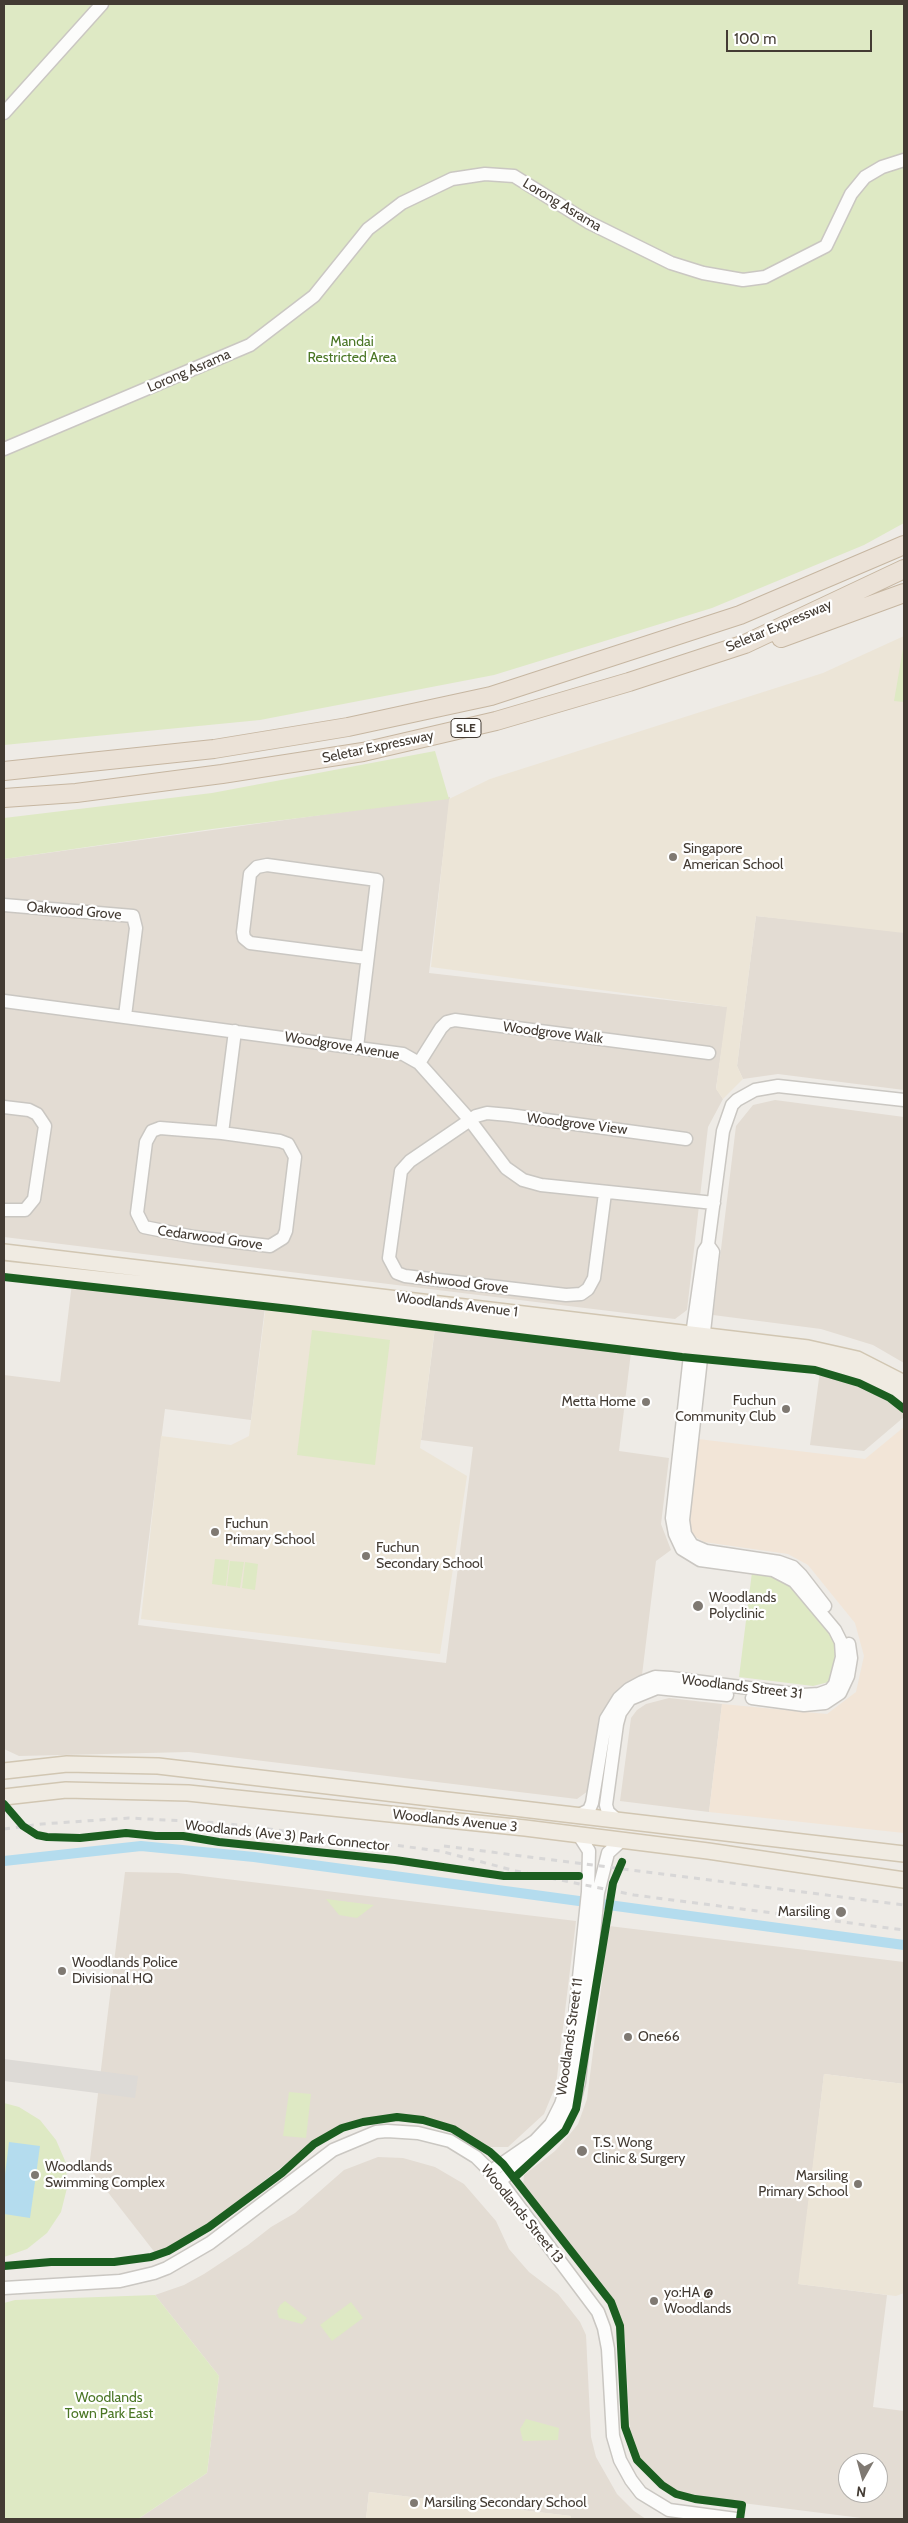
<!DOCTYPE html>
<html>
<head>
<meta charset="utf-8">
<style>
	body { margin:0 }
	#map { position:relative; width:908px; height:2523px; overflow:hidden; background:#eeebe6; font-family:Cabin,sans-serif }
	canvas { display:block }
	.frame { position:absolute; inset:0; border:5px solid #433b33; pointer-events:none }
	.north { position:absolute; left:838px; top:2453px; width:50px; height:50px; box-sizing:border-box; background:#fff; border:1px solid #b4b1ad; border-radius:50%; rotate:187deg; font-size:14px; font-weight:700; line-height:20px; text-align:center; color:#433b33 }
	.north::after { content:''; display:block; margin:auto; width:18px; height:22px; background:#7f7972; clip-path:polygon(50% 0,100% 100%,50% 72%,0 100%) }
	.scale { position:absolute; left:726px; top:30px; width:146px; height:22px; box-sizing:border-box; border:2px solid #433b33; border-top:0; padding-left:6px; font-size:15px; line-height:18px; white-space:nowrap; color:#433b33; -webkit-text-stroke:4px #fff; paint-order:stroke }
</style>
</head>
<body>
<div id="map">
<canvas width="908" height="2523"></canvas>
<div class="frame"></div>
<div class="north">N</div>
<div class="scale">100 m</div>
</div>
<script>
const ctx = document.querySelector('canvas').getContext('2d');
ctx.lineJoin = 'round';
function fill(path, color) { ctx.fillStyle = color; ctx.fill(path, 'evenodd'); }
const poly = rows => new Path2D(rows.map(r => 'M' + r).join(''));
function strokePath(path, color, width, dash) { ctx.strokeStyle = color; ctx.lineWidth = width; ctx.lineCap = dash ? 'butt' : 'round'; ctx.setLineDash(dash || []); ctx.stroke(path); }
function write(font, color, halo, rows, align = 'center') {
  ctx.font = font + ' Cabin,sans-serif'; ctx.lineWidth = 4.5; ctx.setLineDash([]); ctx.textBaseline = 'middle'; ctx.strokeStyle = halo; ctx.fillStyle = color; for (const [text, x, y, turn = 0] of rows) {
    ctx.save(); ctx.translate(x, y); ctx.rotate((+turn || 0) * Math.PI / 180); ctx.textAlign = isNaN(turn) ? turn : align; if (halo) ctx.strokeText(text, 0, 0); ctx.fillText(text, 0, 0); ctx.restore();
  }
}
fill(poly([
	[450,797,429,973,728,1007,716,1088,723,1099,708,1127,687,1310,675,1319,4,1237,4,859],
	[756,916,904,931,904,1090,778,1074,743,1079,737,1066],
	[775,1100,904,1117,904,1363,873,1345,821,1329,713,1315,736,1126,753,1105],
	[72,1283,265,1307,251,1420,165,1409,138,1625,446,1663,473,1447,421,1440,435,1328,631,1352,619,1451,669,1458,661,1524,671,1550,656,1561,642,1675,618,1691,595,1786,577,1799,189,1752,19,1756,4,1749,4,1375,60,1382],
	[820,1371,835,1373,899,1398,904,1403,904,1417,864,1451,810,1445],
	[669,1698,722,1704,709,1812,620,1801,631,1718,637,1710,646,1704],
	[125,1872,178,1873,218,1878,576,1921,556,2085,544,2114,508,2147,486,2147,447,2125,415,2118,381,2117,337,2129,319,2138,193,2236,156,2254,89,2168],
	[609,1926,904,1962,904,2084,824,2074,799,2284,887,2295,873,2407,904,2411,904,2519,869,2519,687,2496,663,2485,650,2474,637,2455,630,2434,625,2340,618,2311,610,2298,523,2186,524,2175,555,2151,570,2134,578,2124,587,2099],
	[848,2463,878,2463,878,2493,848,2493],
	[378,2157,403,2158,435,2167,464,2184,496,2221,509,2249,529,2272,558,2294,580,2322,586,2335,591,2437,596,2457,617,2494,634,2511,646,2519,571,2519,571,2516,369,2492,366,2519,138,2519,207,2473,219,2376,155,2295,184,2285,204,2274,248,2245,271,2227,295,2213,344,2170]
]), '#e3dcd3');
fill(poly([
	[904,1427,904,1833,709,1812,722,1704,827,1714,856,1692,864,1656,855,1623,808,1565,788,1554,704,1542,692,1535,688,1522,698,1439,865,1459]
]), '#f2e5d7');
fill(poly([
	[904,636,904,933,756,916,737,1066,743,1079,723,1099,716,1089,727,1007,431,967,449,799,490,779,823,673],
	[266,1305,435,1326,420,1448,467,1476,440,1654,141,1619,161,1436,231,1445,249,1436],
	[824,2074,904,2084,904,2293,896,2296,798,2284],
	[369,2492,571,2516,571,2519,366,2519]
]), '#ece5d7');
fill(poly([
	[4,4,904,4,904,523,864,545,712,608,494,675,260,720,4,745],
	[904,643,904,702,894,701],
	[435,751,449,799,212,829,4,859,4,818,212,793],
	[312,1330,390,1340,375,1465,297,1455],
	[215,1559,229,1560,226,1586,212,1584],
	[230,1561,244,1562,240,1588,227,1586],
	[245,1562,258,1564,255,1590,242,1588],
	[752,1572,788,1579,837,1641,832,1676,829,1682,813,1686,739,1677],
	[326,1899,374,1905,357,1918,339,1915],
	[289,2092,311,2094,306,2138,283,2136],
	[4,2103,19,2107,40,2120,56,2140,66,2163,67,2188,61,2212,47,2233,27,2249,4,2257],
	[155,2295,219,2376,207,2473,138,2519,4,2519,4,2303,15,2300],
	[285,2301,307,2318,302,2324,279,2318,277,2311,280,2305],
	[351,2302,363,2318,332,2341,320,2325],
	[526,2419,559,2428,558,2440,523,2441,520,2429]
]), '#dee9c4');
fill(poly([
	[4,2059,138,2076,135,2098,4,2081]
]), '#dddad6');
fill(poly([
	[9,2142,40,2146,30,2218,4,2214,4,2183]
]), '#b4dcee');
strokePath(poly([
	[4,1861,141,1846,254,1857,904,1945]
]), '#b4dcee', 10);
const minor = poly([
	[4,113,102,4],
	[4,449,250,345,314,296,368,229,402,203,452,179,485,174,514,176,588,222,671,263,703,273,743,280,765,277,826,246,851,194,865,177,882,167,904,160],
	[4,905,133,916,136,928,125,1016],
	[4,1001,403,1054,419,1063,469,1119,506,1168,523,1180,541,1185,714,1203],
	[357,1047,376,889,377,880,267,865,257,867,250,874,243,932,244,938,250,943,367,958],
	[419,1063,441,1028,447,1022,455,1020,709,1053],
	[4,1107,29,1110,37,1114,45,1126,34,1199,25,1210,4,1210],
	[160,1128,222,1133,280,1141,288,1144,295,1157,286,1231,283,1238,270,1246,194,1237,144,1227,137,1213,146,1142,152,1131,160,1128],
	[222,1133,235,1031],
	[605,1193,594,1278,588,1289,581,1294,566,1295,405,1276,397,1273,389,1258,401,1171,410,1161,476,1116,487,1113,509,1115,686,1139],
	[708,1245,713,1252,712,1260,683,1520,685,1534,692,1545,706,1551,779,1562,793,1567,801,1575,825,1606],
	[752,1698,804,1705,825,1703,840,1693,848,1676,851,1658,849,1644],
	[581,1814,589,1810,592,1803,606,1719,619,1698,629,1689,642,1682,655,1677,671,1678,803,1695,819,1694,830,1690,835,1684,842,1657,841,1642,835,1630,794,1581,773,1570,700,1560,682,1549,675,1534,672,1518,693,1328,704,1251,708,1245,723,1131,732,1105,737,1100,755,1090,778,1086,904,1100],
	[616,1819,608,1812,606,1805,617,1724,620,1713,630,1699,657,1688,727,1695],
	[490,2172,535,2141,551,2124,561,2104,568,2082,588,1892,589,1851,580,1837],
	[500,2181,561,2129,573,2105,579,2082,598,1893,608,1853,621,1841],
	[4,2288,120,2281,154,2273,167,2268,210,2243,333,2150,376,2132,387,2131,418,2133,450,2141,476,2157,500,2181,598,2312,604,2328,608,2349,613,2436,620,2460,631,2480,641,2493,669,2510,736,2519]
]);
const major = poly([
	[4,1252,808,1348,857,1359,904,1383],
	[4,1269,258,1296,779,1358,829,1366,850,1372,877,1383,904,1398],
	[4,1771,67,1764,158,1766,904,1854],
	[4,1797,66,1790,188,1793,525,1828,708,1851,904,1880]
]);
const highway = poly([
	[781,638,904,593],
	[4,771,214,749,348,727,491,696,740,615,904,545],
	[4,798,76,793,222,774,363,752,496,721,629,682,745,644,904,569]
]);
strokePath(minor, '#cac7c2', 15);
strokePath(major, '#d1c6b2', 18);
strokePath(highway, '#c6b6a1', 20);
strokePath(minor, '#fcfcfb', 12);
strokePath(major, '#f0ebe2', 15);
strokePath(highway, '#ebe2d7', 18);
strokePath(poly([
	[4,1829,42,1824,129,1818,222,1823,440,1851,516,1871,634,1895,904,1930],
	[444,1846,904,1905]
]), '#d8d7d7', 3, [6, 6]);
strokePath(poly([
	[4,1277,290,1309,682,1357,815,1370,859,1383,890,1398,904,1409],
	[4,1804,23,1826,37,1835,47,1837,80,1838,126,1833,156,1836,183,1836,219,1842,395,1860,504,1876,579,1876],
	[514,2178,565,2131,576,2109,613,1883,622,1862],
	[4,2266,51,2262,114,2262,151,2257,168,2251,209,2227,282,2173,314,2144,342,2128,363,2122,397,2117,423,2120,453,2129,490,2152,503,2164,611,2302,620,2326,625,2427,637,2460,662,2485,676,2494,695,2499,742,2505,740,2519]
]), '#1b5e20', 8);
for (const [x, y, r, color] of [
	[673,857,5,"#7f7972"],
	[646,1402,5,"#7f7972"],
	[786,1409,5,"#7f7972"],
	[215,1532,5,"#7f7972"],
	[366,1556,5,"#7f7972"],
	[698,1606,6,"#7f7972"],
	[841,1912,6,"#7f7972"],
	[62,1971,5,"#7f7972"],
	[628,2037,5,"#7f7972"],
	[582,2151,6,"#7f7972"],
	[35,2175,5,"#7f7972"],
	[858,2184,5,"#7f7972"],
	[654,2301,5,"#7f7972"],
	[414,2503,5,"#7f7972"]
]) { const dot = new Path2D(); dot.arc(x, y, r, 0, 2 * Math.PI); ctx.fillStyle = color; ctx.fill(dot); strokePath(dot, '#fff', 2); }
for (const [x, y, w] of [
	[466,728,30]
]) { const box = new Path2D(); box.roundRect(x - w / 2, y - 9.5, w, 19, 4); ctx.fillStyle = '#fff'; ctx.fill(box); strokePath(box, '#433b33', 1); }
write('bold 12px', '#433b33', null, [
	["SLE",466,728]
]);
write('14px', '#433b33', '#fff', [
	["Lorong Asrama",562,205,31],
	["Lorong Asrama",189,371,-23],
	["Seletar Expressway",779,626,-23],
	["Seletar Expressway",378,747,-12],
	["Oakwood Grove",74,911,5],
	["Woodgrove Walk",553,1033,7],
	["Woodgrove Avenue",342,1046,9],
	["Woodgrove View",577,1124,7],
	["Cedarwood Grove",210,1238,8],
	["Ashwood Grove",462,1283,7],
	["Woodlands Avenue 1",457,1305,7],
	["Woodlands Street 31",742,1687,7],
	["Woodlands Avenue 3",455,1821,6],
	["Woodlands (Ave 3) Park Connector",287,1836,6],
	["Woodlands Street 11",570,2037,-82],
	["Woodlands Street 13",522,2214,51]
]);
write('14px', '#4a7625', '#fff', [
	["Mandai",352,342],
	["Restricted Area",352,358],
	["Woodlands",109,2398],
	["Town Park East",109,2414]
]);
write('14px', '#433b33', '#fff', [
	["Singapore",683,849],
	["American School",683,865],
	["Fuchun",776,1401,"right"],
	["Community Club",776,1417,"right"],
	["Metta Home",636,1402,"right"],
	["Fuchun",225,1524],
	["Primary School",225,1540],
	["Fuchun",376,1548],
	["Secondary School",376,1564],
	["Woodlands",709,1598],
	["Polyclinic",709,1614],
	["Marsiling",830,1912,"right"],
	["Woodlands Police",72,1963],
	["Divisional HQ",72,1979],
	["One66",638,2037],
	["T.S. Wong",593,2143],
	["Clinic & Surgery",593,2159],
	["Woodlands",45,2167],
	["Swimming Complex",45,2183],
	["Marsiling",848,2176,"right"],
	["Primary School",848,2192,"right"],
	["yo:HA @",664,2293],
	["Woodlands",664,2309],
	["Marsiling Secondary School",424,2503]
], 'left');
</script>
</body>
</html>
